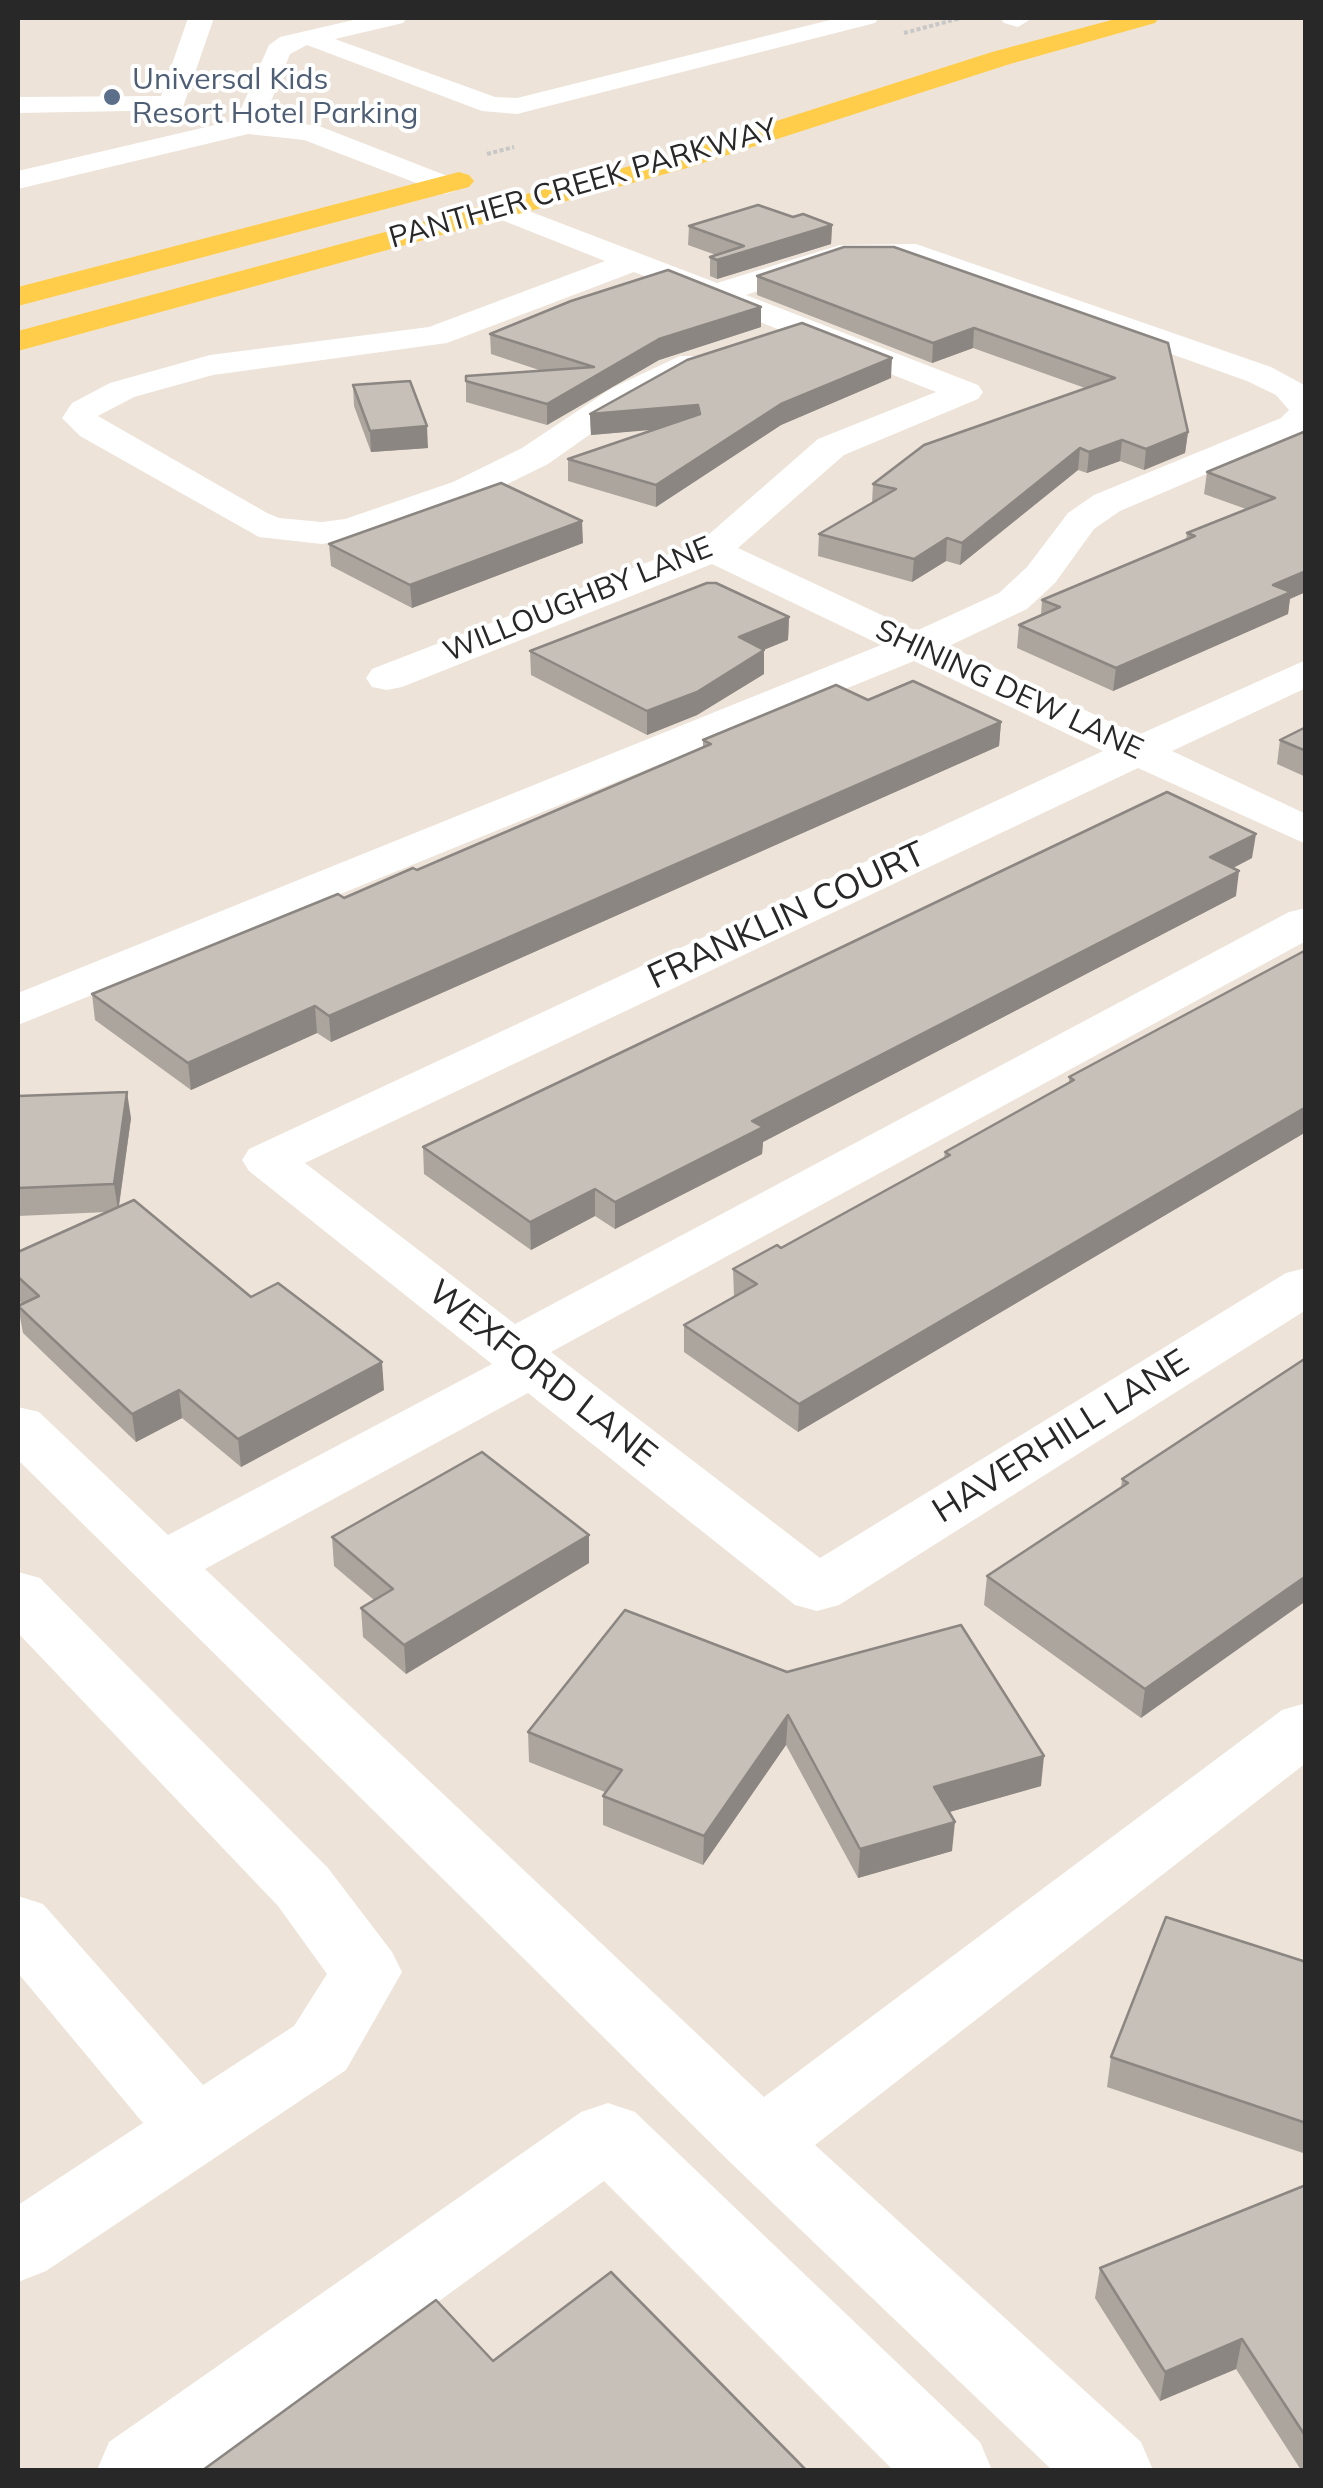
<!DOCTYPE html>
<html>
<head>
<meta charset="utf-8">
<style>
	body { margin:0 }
	#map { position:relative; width:1323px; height:2488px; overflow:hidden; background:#ede3d8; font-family:Mulish,sans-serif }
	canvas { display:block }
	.frame { position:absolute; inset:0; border:20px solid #282828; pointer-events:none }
</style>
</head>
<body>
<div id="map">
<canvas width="1323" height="2488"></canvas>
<div class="frame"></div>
</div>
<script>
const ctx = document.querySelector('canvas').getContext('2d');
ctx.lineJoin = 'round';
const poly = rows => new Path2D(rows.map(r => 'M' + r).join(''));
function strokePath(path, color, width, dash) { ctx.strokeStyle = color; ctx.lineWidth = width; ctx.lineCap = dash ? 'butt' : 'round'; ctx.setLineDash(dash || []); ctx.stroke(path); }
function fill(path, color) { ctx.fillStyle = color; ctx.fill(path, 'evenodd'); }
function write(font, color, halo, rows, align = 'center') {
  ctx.font = font + ' Mulish,sans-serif'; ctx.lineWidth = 8; ctx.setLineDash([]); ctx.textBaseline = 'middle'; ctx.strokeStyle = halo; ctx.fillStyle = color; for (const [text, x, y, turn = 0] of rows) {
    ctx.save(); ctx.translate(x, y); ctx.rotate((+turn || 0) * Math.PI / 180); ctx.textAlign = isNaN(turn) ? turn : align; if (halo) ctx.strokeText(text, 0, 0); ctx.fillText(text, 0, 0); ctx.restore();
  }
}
strokePath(poly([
	[904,33,961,18],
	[487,154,514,147]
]), '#c7c7c7', 4, [4, 2.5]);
fill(poly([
	[188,18,214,18,182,110,18,113,18,97,161,96,188,18],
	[362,18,407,18,403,23,335,39,495,97,517,98,838,18,879,18,875,23,517,114,482,111,307,45,290,54,264,119,319,126,455,179,460,185,455,191,445,194,304,140,248,134,18,189,18,171,236,120,269,45,280,37,362,18],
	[1000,18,1030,18,1031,19,1018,27,1004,23,1000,18],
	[500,200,717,283,840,245,916,244,1271,367,1306,386,1305,432,1120,511,1094,529,1055,583,1027,609,949,646,1138,735,1306,660,1306,688,1172,751,1306,814,1306,844,1138,768,305,1163,515,1324,1289,912,1306,908,1306,941,551,1352,820,1558,1286,1273,1306,1268,1306,1310,839,1605,817,1611,795,1605,528,1393,205,1569,764,2097,1282,1710,1306,1703,1306,1763,815,2145,1141,2442,1153,2470,1052,2470,734,2166,18,1460,18,1407,39,1412,168,1535,492,1364,249,1171,242,1160,249,1149,1103,751,914,661,18,1025,18,993,881,645,712,564,402,687,387,690,372,687,366,678,372,669,700,542,818,439,936,392,634,272,447,343,213,375,134,397,98,416,267,513,279,518,322,522,345,519,453,482,522,448,612,388,680,356,704,356,709,363,704,370,636,402,548,464,479,498,364,537,322,544,259,537,80,436,62,418,72,403,110,383,210,355,429,327,605,261,489,215,485,209,489,203,500,200],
	[913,262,1247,381,1276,395,1289,410,1281,418,1094,495,1068,513,1027,567,999,593,916,631,738,548,844,455,978,399,983,392,978,385,746,295,843,263,913,262],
	[18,1572,40,1578,328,1868,392,1952,402,1972,346,2070,46,2271,18,2282,18,2205,143,2123,18,1973,18,1896,43,1904,203,2085,294,2026,327,1974,278,1906,18,1633,18,1572],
	[608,2103,635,2112,980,2442,992,2470,893,2470,604,2181,207,2470,97,2470,109,2442,581,2112,608,2103]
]), '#fff');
fill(poly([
	[1119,18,1159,18,1155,23,1010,64,687,168,18,351,18,331,667,156,992,52,1119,18],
	[459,172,469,175,474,181,469,187,18,306,18,287,459,172]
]), '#ffcd4a');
fill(poly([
	[793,217,832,225,831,244,717,279,710,276,710,257,716,255,688,245,689,226],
	[757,276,1168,343,1188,432,1185,453,1144,470,1120,461,1087,473,1078,470,960,565,946,561,912,582,818,556,819,534,872,503,873,484,1085,388,973,348,932,363,757,295],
	[761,327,659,360,547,425,466,402,466,381,542,371,491,354,490,334],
	[891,378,781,425,656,507,568,481,568,459,654,429,591,435,590,414],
	[353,385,428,448,371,452,354,406],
	[1306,431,1288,614,1113,691,1017,648,1019,625,1041,615,1042,600,1186,540,1187,533,1246,509,1204,494,1207,472],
	[583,543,412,608,331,566,329,544],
	[789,617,788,640,763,650,764,674,697,715,647,735,531,675,530,651],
	[868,700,1001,722,999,746,331,1042,317,1033,191,1090,95,1020,92,994,417,870,703,747,703,740],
	[1306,727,1306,777,1277,764,1280,740],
	[1252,858,1233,868,1236,896,763,1142,762,1154,615,1229,595,1216,531,1250,424,1174,423,1147],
	[1306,950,1306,1132,798,1432,684,1352,684,1325,734,1297,733,1269,781,1248,944,1158,945,1152,1069,1083,1069,1077],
	[18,1096,131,1118,119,1207,384,1390,241,1467,182,1418,136,1442,23,1333,18,1306,22,1304,18,1300,18,1252,107,1212,18,1216],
	[1306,1358,1141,1718,984,1605,987,1576,1121,1488,1122,1479],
	[589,1535,589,1563,406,1674,363,1637,361,1608,374,1600,334,1566,332,1537],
	[625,1610,1041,1786,949,1812,952,1851,858,1878,786,1745,703,1865,603,1825,603,1796,605,1792,529,1762,528,1732],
	[1306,1962,1306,2154,1107,2087,1111,2057],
	[1306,2185,1306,2470,1301,2470,1236,2369,1160,2401,1095,2298,1100,2268]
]), '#aba59e');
fill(poly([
	[832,225,831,244,717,279,717,260],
	[761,307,761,327,659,360,547,425,547,404,659,339],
	[974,328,973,348,932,363,933,343],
	[892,358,891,378,781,425,656,507,656,485,781,404],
	[698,405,698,426,591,435,590,414],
	[427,426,428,448,371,452,370,431],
	[1188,432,1185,453,1144,470,1146,449],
	[1122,440,1120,461,1087,473,1089,452],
	[1080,448,1078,470,960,565,962,543],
	[582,521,583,543,412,608,410,585],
	[947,538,946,561,912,582,914,559],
	[1306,571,1306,592,1290,599,1288,614,1113,691,1116,668,1273,585],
	[789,617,788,640,739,660,739,637],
	[764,650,764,674,697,715,647,735,647,711],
	[1001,722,999,746,331,1042,329,1016],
	[1256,834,1252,858,1206,882,1210,857],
	[1239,871,1236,896,763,1142,762,1154,615,1229,615,1202,752,1121],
	[315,1006,317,1033,191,1090,188,1063],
	[127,1092,131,1118,118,1211,114,1184],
	[1306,1107,1306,1132,798,1432,799,1404],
	[595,1189,595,1216,531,1250,530,1222],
	[382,1362,384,1390,241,1467,238,1439],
	[179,1390,182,1418,136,1442,132,1414],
	[589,1535,589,1563,406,1674,404,1645],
	[1306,1576,1306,1601,1141,1718,1145,1689],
	[788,1715,786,1745,703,1865,704,1836],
	[1044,1756,1041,1786,932,1817,934,1787],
	[955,1822,952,1851,858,1878,860,1849],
	[1242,2339,1236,2369,1160,2401,1165,2372]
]), '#8b8681');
const building = poly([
	[758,205,793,217,803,214,832,225,717,260,710,257,744,246,689,226,758,205],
	[844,247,894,247,1168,343,1188,432,1146,449,1122,440,1089,452,1080,448,962,543,947,538,914,559,819,534,896,489,873,484,924,445,1115,378,974,328,933,343,757,276,844,247],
	[668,270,761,307,659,339,547,404,466,381,466,376,594,367,490,334,571,301,668,270],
	[802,323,892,358,781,404,656,485,568,459,700,414,698,405,590,414,687,360,802,323],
	[410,381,427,426,370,431,353,385,410,381],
	[1306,431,1306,571,1273,585,1291,592,1116,668,1019,625,1060,607,1042,600,1195,536,1187,533,1275,498,1207,472,1306,431],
	[501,483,582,521,410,585,329,544,501,483],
	[707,583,716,583,789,617,739,637,764,650,697,692,647,711,530,651,707,583],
	[913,681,1001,722,329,1016,315,1006,188,1063,92,994,338,894,344,898,413,868,417,870,711,744,703,740,836,685,868,700,913,681],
	[1306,727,1306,751,1280,740,1306,727],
	[1167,792,1256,834,1210,857,1239,871,752,1121,763,1127,615,1202,595,1189,530,1222,423,1147,1167,792],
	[1306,950,1306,1107,799,1404,684,1325,757,1284,733,1269,777,1245,781,1248,950,1155,945,1152,1074,1080,1069,1077,1306,950],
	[127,1092,114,1184,18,1188,18,1096,127,1092],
	[134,1200,251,1297,278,1283,382,1362,238,1439,179,1390,132,1414,18,1306,39,1296,18,1277,18,1252,134,1200],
	[1306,1358,1306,1576,1145,1689,987,1576,1128,1483,1122,1479,1306,1358],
	[482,1452,589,1535,404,1645,361,1608,393,1589,332,1537,482,1452],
	[625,1610,787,1672,961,1625,1044,1756,934,1787,955,1822,860,1849,788,1715,704,1836,603,1796,622,1770,528,1732,625,1610],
	[1166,1917,1306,1962,1306,2123,1111,2057,1166,1917],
	[1306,2185,1306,2437,1242,2339,1165,2372,1100,2268,1306,2185],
	[611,2272,806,2470,203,2470,436,2300,493,2361,611,2272]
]);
fill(building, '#c7c0b8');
strokePath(building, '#8b8681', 2.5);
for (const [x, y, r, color] of [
	[112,97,10,"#5c6f8a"]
]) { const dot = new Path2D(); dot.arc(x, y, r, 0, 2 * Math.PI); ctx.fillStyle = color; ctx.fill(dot); strokePath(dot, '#fff', 4); }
write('30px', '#4e5e75', '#fff', [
	["Universal Kids",132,80],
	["Resort Hotel Parking",132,114]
], 'left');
write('30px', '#282828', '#fff', [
	["PANTHER CREEK PARKWAY",583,184,-16],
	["WILLOUGHBY LANE",578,600,-22],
	["SHINING DEW LANE",1009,690,25]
]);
write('35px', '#282828', '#fff', [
	["FRANKLIN COURT",787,916,-25],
	["WEXFORD LANE",542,1374,38],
	["HAVERHILL LANE",1061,1437,-32]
]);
</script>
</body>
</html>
